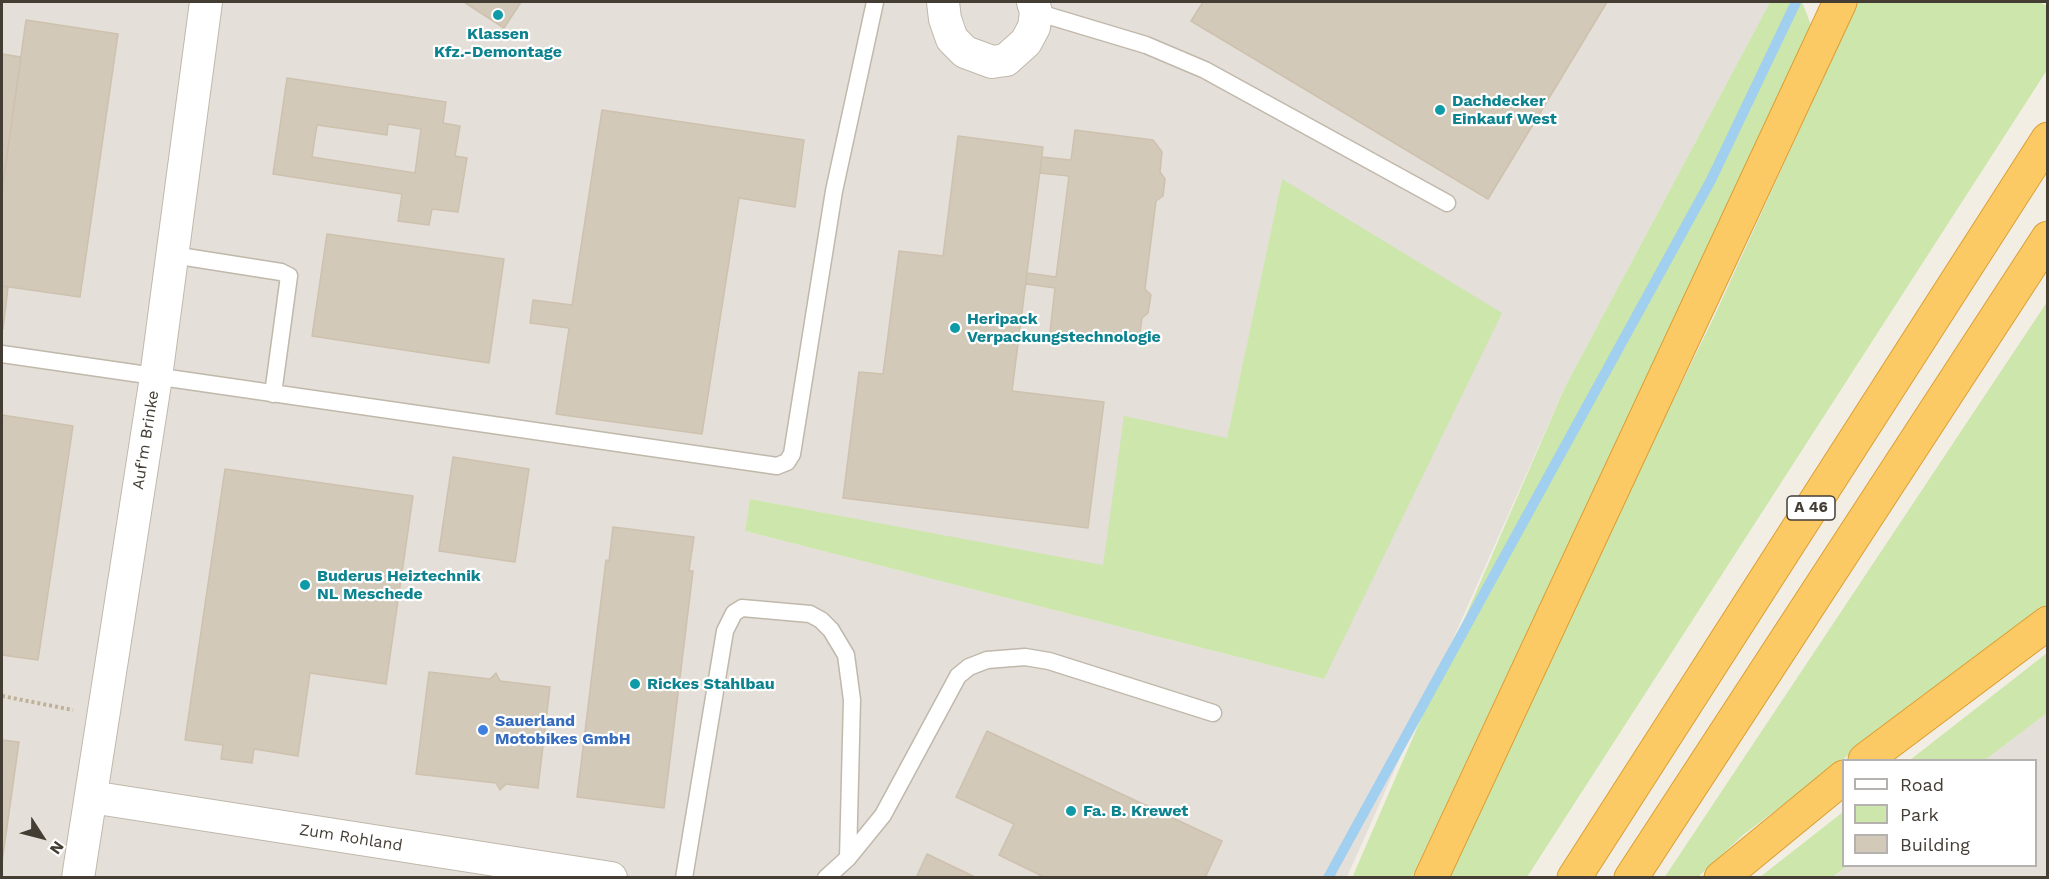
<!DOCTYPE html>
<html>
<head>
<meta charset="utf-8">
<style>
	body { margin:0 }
	#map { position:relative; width:2049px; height:879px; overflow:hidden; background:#f2eee4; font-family:"Work Sans",sans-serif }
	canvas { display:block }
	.frame { position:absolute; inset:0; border:3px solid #443d34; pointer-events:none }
	.legend { position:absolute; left:1842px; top:759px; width:195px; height:108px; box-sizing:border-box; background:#fff; border:2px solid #b4b1ae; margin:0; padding:8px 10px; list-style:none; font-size:18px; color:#443d34 }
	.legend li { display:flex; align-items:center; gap:12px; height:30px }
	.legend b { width:30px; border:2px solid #b4b1ae }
	.north { position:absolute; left:12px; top:807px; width:60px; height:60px; -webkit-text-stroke:4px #fff; paint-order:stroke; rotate:126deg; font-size:16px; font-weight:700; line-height:24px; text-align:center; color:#443d34 }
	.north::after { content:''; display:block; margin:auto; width:21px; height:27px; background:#443d34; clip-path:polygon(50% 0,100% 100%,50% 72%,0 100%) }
</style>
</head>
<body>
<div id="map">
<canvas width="2049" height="879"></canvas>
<div class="frame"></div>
<ul class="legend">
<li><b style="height:8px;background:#fff"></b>Road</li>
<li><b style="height:16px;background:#cce6ac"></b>Park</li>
<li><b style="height:16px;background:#d3c9b9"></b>Building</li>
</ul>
<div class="north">N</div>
</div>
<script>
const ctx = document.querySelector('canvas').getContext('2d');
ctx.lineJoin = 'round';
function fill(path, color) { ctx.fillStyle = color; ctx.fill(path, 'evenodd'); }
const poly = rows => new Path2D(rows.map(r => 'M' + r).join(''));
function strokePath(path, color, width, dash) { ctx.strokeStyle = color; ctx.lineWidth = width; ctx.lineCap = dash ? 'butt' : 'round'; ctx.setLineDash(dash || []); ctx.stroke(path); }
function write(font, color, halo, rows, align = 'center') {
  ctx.font = font + ' "Work Sans",sans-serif'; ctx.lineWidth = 4.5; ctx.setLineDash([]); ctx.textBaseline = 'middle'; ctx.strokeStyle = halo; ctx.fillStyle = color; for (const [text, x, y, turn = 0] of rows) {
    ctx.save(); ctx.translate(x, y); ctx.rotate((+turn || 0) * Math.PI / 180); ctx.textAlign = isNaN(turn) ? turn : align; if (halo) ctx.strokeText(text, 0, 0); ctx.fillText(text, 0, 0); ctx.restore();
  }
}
fill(poly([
	[2,2,1770,2,1565,387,1347,877,2,878],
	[1282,179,1324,679,745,531,750,499,1103,566,1227,439],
	[2047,713,2047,877,1833,878,1847,866,2036,866,2036,760,1985,760]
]), '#e4dfd9');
fill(poly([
	[1770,2,1802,2,1811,25,1412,877,1352,878,1565,387],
	[1858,2,2039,2,2047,6,2047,70,1527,877,1448,878,1612,525,1713,319],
	[1282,179,1502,313,1324,679,745,531,750,499,1103,565,1124,416,1227,438],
	[2047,302,2047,605,1743,835,1698,877,1664,878],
	[2047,653,2047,713,1985,760,1910,760],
	[1843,812,1844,866,1847,866,1833,877,1760,877]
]), '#cce6ac');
strokePath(poly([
	[1328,878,1711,180,1796,2]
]), '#a0cfef', 10);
const building = poly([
	[464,2,521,2,504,28,464,2],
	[1203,2,1607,2,1488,199,1191,21,1203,2],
	[26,20,118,34,80,297,2,286,2,191,26,20],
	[2,54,21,57,2,191,2,54],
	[287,78,446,102,443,123,460,126,455,156,467,158,458,212,432,209,429,225,398,221,402,194,273,174,287,78],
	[388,124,421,129,415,173,312,157,317,125,387,135,388,124],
	[602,110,804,140,795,207,739,198,702,434,556,414,569,328,530,323,533,300,572,305,602,110],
	[1075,130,1153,140,1162,152,1160,172,1165,179,1163,196,1156,201,1145,289,1151,295,1148,313,1142,318,1140,332,1128,342,1050,332,1055,288,1026,284,1027,273,1056,277,1069,176,1040,173,1042,157,1071,160,1075,130],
	[958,136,1043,147,1012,391,1104,402,1088,528,843,498,859,372,883,374,899,251,943,256,958,136],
	[327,234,504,259,489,363,312,336,327,234],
	[2,286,8,287,3,329,2,328,2,286],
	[2,415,73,426,38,660,2,655,2,415],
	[453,457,529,469,515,562,439,551,453,457],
	[225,469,413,496,386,684,310,673,298,756,254,749,252,763,221,759,223,745,185,740,225,469],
	[613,527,694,537,689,571,693,571,664,808,577,797,606,560,609,561,613,527],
	[429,672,490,679,496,673,500,681,550,687,538,788,506,784,500,790,496,783,416,774,429,672],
	[987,731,1222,841,1205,878,1046,878,999,855,1014,824,956,797,987,731],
	[2,740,19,742,2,862,2,740],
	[927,854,977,878,916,878,927,854]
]);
fill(building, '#d3c9b9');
strokePath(building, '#cec1ad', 1.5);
const service = poly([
	[1036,12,1146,45,1205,70,1447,203],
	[173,255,281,272,289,276,273,394],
	[2,354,777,466,787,462,792,454,834,191,875,2],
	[684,878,725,631,734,613,742,608,810,614,821,620,831,630,846,655,852,700,848,858],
	[826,878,848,858,883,815,958,676,969,667,987,660,1025,657,1049,661,1213,713]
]);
const minor = poly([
	[943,2,945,19,952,39,965,52,992,62,1006,60,1026,42,1034,27,1036,12,1033,2],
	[91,797,611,878],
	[78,878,156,377,206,2]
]);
const motorway = poly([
	[1865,760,2048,623],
	[1431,878,1840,2],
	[1574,878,2048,139],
	[1631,878,2048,238],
	[1721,878,1844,777]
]);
strokePath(service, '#c0b8aa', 19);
strokePath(minor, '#c0b8aa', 34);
strokePath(motorway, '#db9e34', 35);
strokePath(poly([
	[2047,2,2048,2],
	[2,696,73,710]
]), '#bfb198', 4, [3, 3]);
strokePath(service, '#fff', 16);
strokePath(minor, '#fff', 32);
strokePath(motorway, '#fcca64', 33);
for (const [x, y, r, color] of [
	[498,15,6,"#0f9aa8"],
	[1440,110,6,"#0f9aa8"],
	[955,328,6,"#0f9aa8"],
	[305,585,6,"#0f9aa8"],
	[635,684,6,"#0f9aa8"],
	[483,730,6,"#3f7fe0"],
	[1071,811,6,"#0f9aa8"]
]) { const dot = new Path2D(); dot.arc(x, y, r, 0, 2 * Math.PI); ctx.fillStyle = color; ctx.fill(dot); strokePath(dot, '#fff', 2); }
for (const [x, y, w] of [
	[1811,508,48]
]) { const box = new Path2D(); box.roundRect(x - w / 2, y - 12, w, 24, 4.5); ctx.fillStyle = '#fff'; ctx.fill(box); strokePath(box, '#443d34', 1.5); }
write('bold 15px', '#443d34', null, [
	["A 46",1811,508]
]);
write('bold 16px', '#0d838f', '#fff', [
	["Klassen",498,34,"center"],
	["Kfz.-Demontage",498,52,"center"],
	["Dachdecker",1452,101],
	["Einkauf West",1452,119],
	["Heripack",967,319],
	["Verpackungstechnologie",967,337],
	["Buderus Heiztechnik",317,576],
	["NL Meschede",317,594],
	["Rickes Stahlbau",647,684],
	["Fa. B. Krewet",1083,811]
], 'left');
write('16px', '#443d34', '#fff', [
	["Auf'm Brinke",146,440,-81],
	["Zum Rohland",351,838,9]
]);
write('bold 16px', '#366cbe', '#fff', [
	["Sauerland",495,721],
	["Motobikes GmbH",495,739]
], 'left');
</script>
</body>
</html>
